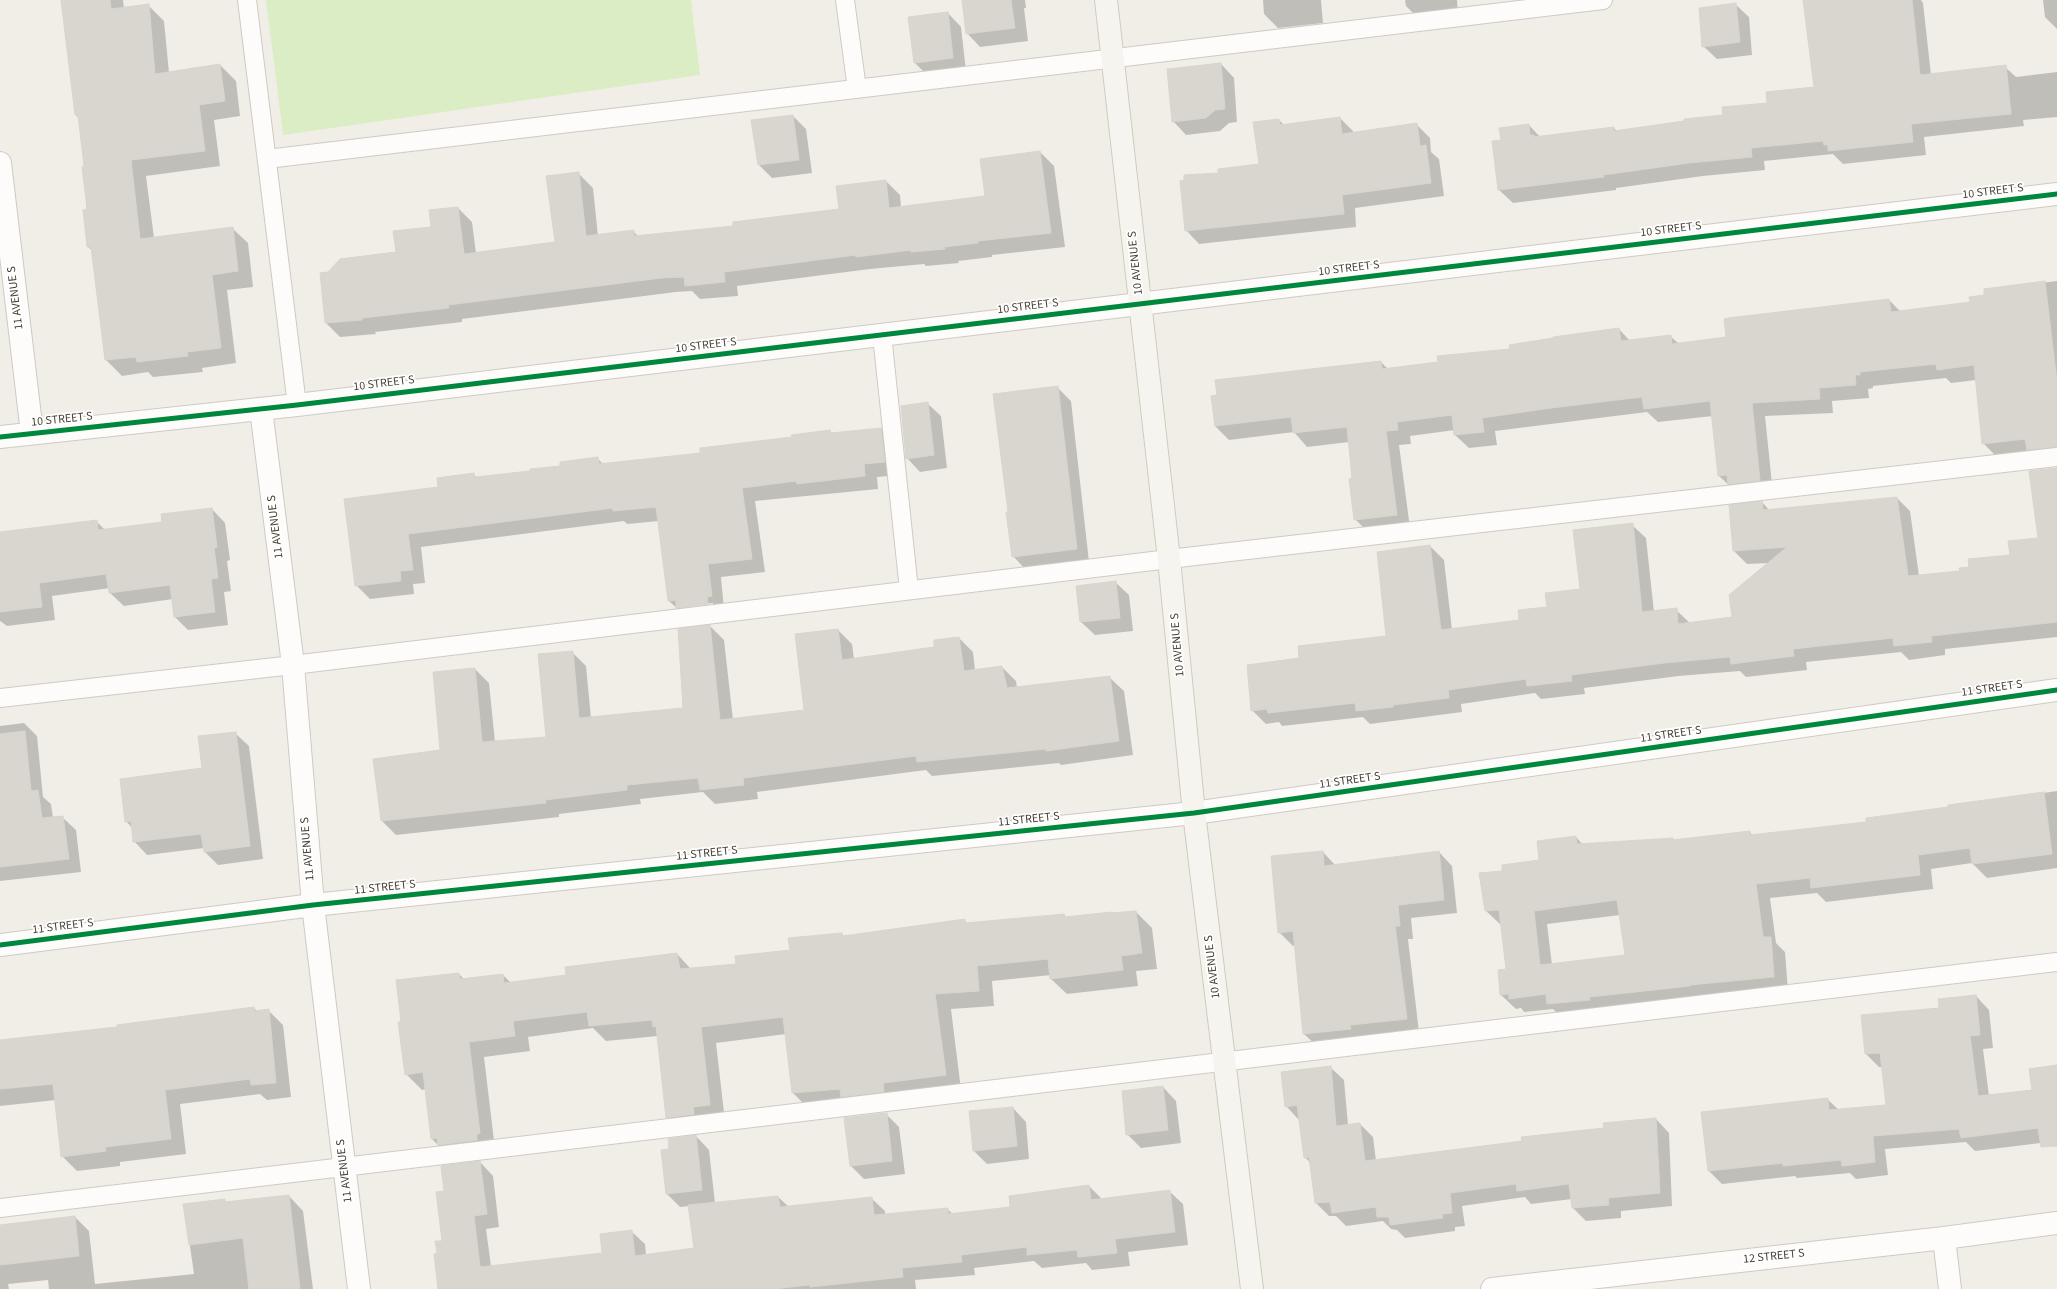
<!DOCTYPE html>
<html>
<head>
<meta charset="utf-8">
<style>
	body { margin:0 }
	canvas { display:block; background:#f0eee7 }
</style>
</head>
<body>
<canvas width="2057" height="1289"></canvas>
<script>
const ctx = document.querySelector('canvas').getContext('2d');
ctx.lineJoin = 'round';
function fill(path, color) { ctx.fillStyle = color; ctx.fill(path, 'evenodd'); }
const poly = rows => new Path2D(rows.map(r => 'M' + r).join(''));
function strokePath(path, color, width, dash) { ctx.strokeStyle = color; ctx.lineWidth = width; ctx.lineCap = dash ? 'butt' : 'round'; ctx.setLineDash(dash || []); ctx.stroke(path); }
function write(font, color, halo, rows, align = 'center') {
  ctx.font = font + ' "Source Sans 3",sans-serif'; ctx.lineWidth = 3.5; ctx.setLineDash([]); ctx.textBaseline = 'middle'; ctx.strokeStyle = halo; ctx.fillStyle = color; for (const [text, x, y, turn = 0] of rows) {
    ctx.save(); ctx.translate(x, y); ctx.rotate((+turn || 0) * Math.PI / 180); ctx.textAlign = isNaN(turn) ? turn : align; if (halo) ctx.strokeText(text, 0, 0); ctx.fillText(text, 0, 0); ctx.restore();
  }
}
fill(poly([
	[266,0,691,0,700,75,283,135]
]), '#dbedc4');
fill(poly([
	[63,0,123,0,124,8,148,5,164,21,169,73,220,65,236,81,240,116,214,120,220,166,146,176,154,238,232,228,248,243,253,287,227,290,236,363,202,368,203,372,153,377,148,372,122,376,106,360,93,251,88,247,85,167,79,119,76,115],
	[963,0,1025,0,1026,8,1024,8,1028,41,980,47,967,33],
	[1263,0,1321,0,1323,23,1278,28,1264,14],
	[1405,0,1457,0,1458,14,1419,19,1406,6],
	[1804,0,1921,0,1923,3,1931,75,2005,67,2016,77,2057,72,2057,117,2023,120,2024,126,1924,137,1926,155,1843,164,1833,154,1764,161,1765,170,1703,176,1616,188,1616,190,1513,203,1499,190,1502,141,1529,125,1540,137,1614,128,1617,131,1724,116,1769,104,1815,88],
	[2043,0,2057,0,2057,29,2045,17],
	[1735,4,1749,17,1752,55,1717,59,1703,46],
	[948,13,961,27,966,71,928,76,915,63],
	[1221,64,1234,78,1237,122,1229,123,1220,131,1186,135,1173,121],
	[793,116,806,129,812,173,772,178,758,164],
	[1340,118,1353,131,1354,134,1416,124,1430,138,1431,152,1439,159,1444,196,1355,208,1356,227,1199,244,1186,230,1219,173,1260,165,1279,120,1284,125],
	[1040,152,1054,166,1065,247,992,255,992,257,958,261,959,263,926,266,924,264,870,269,737,286,738,296,700,299,692,291,676,292,462,319,462,322,375,332,376,334,340,337,326,323,397,253,458,208,472,222,476,253,556,243,578,173,593,188,598,236,633,231,638,236,734,227,840,210,886,181,900,195,901,207,986,196],
	[2057,281,2057,462,1997,457,1983,443,1976,380,1951,383,1946,378,1873,386,1873,388,1868,389,1869,398,1832,401,1833,413,1765,416,1773,494,1733,489,1719,476,1713,416,1658,422,1647,412,1495,431,1497,445,1469,448,1455,435,1455,430,1410,436,1411,444,1399,445,1410,528,1369,533,1355,519,1349,442,1307,447,1294,432,1229,440,1215,426,1212,396,1381,362,1388,369,1439,363,1619,329,1630,341,1670,336,1679,344,1727,338,1889,300,1901,312,1971,303,1986,296,1985,290],
	[1057,387,1071,401,1089,562,1026,570,1013,556,1009,512],
	[927,403,941,416,947,468,920,472,907,458],
	[881,429,894,442,898,475,877,477,878,489,755,501,765,572,721,577,724,609,683,614,669,601,659,521,627,524,624,521,421,547,425,583,413,584,414,594,370,599,356,585,439,488,474,475,477,478,531,472,598,459,604,465,701,454,830,431,833,434],
	[713,603,713,605,682,608,680,607],
	[2057,469,2057,637,1945,649,1945,655,1909,660,1901,652,1806,662,1807,670,1746,677,1740,671,1679,676,1584,688,1585,694,1541,699,1535,693,1461,704,1462,712,1370,724,1363,717,1282,726,1279,722,1266,724,1252,710,1300,659,1387,637,1430,546,1444,560,1452,630,1520,621,1581,590,1632,525,1646,538,1654,612,1676,610,1690,623,1733,618,1770,563,1747,564,1734,551,1762,502,1770,511,1897,498,1910,511,1919,576,1961,572,2011,556,2039,539],
	[212,509,225,523,230,560,227,561,231,591,224,592,228,625,188,630,175,617,173,599,124,606,110,593,110,588,52,596,55,620,7,626,0,621,0,533,97,522,105,530,163,523],
	[1115,582,1129,595,1133,631,1095,635,1081,622],
	[710,626,724,640,733,720,805,711,838,630,852,644,854,659,936,648,959,638,973,652,975,670,1002,667,1016,681,1017,688,1109,677,1124,691,1133,755,1061,765,1059,763,932,776,926,770,757,792,758,799,715,804,703,792,640,799,641,804,559,814,559,817,396,835,382,821,374,760,442,750,475,669,489,683,495,742,547,738,572,652,586,666,591,718,684,709],
	[24,723,37,736,43,797,51,804,53,818,62,817,76,830,81,872,0,881,0,726],
	[235,733,249,746,263,859,218,865,205,852,204,848,147,855,134,841,132,828,126,821,203,769],
	[2057,791,2057,868,1987,878,1972,863,1931,869,1933,889,1826,902,1817,893,1770,898,1776,943,1785,952,1788,991,1562,1018,1553,1009,1524,1012,1521,1008,1516,1009,1501,995,1499,971,1507,970,1501,925,1486,911,1503,872,1541,861,1576,837,1583,845,1673,839,1675,841,1750,832,1753,836,1868,823,1867,819],
	[1620,915,1627,956,1552,965,1547,924],
	[1323,852,1336,866,1439,852,1452,866,1457,913,1411,918,1413,939,1408,939,1419,1032,1318,1047,1304,1034,1295,945,1293,946,1279,932],
	[1136,912,1152,928,1157,969,1136,971,1138,986,1067,994,1051,979,1051,975,992,981,994,1006,951,1009,961,1090,808,1108,793,1093,786,1034,716,1043,725,1121,682,1133,667,1117,658,1036,606,1041,593,1028,528,1037,530,1051,484,1057,495,1149,447,1154,432,1139,426,1089,422,1090,406,1074,403,1022,459,974,465,980,503,975,511,983,567,976,677,954,691,969,737,964,791,950,842,934,845,937,965,921,968,924,1064,915,1067,918],
	[1976,996,1989,1010,1993,1048,1983,1049,1989,1096,2034,1090,2057,1066,2057,1141,1975,1151,1966,1142,1885,1149,1888,1175,1856,1179,1850,1173,1797,1178,1795,1176,1722,1184,1709,1171,1702,1113,1827,1099,1839,1110,1887,1106,1883,1067,1879,1067,1866,1054,1862,1016,1940,1008],
	[254,1008,257,1011,268,1010,283,1025,291,1097,267,1100,260,1094,180,1104,186,1154,120,1162,120,1166,77,1171,62,1156,56,1100,0,1106,0,1041,118,1028],
	[1330,1067,1344,1080,1348,1125,1360,1124,1373,1137,1376,1161,1523,1142,1656,1119,1669,1133,1672,1206,1621,1211,1621,1218,1586,1221,1573,1208,1572,1199,1531,1204,1525,1197,1462,1206,1465,1226,1455,1227,1455,1231,1405,1238,1397,1230,1391,1229,1383,1221,1346,1226,1336,1216,1329,1216,1316,1203,1311,1164,1305,1157,1299,1120,1286,1106],
	[1163,1087,1176,1101,1181,1143,1141,1148,1127,1134],
	[1013,1108,1026,1122,1029,1159,987,1164,974,1151,970,1112],
	[886,1114,899,1127,905,1174,864,1179,851,1166,845,1119],
	[696,1136,709,1150,715,1203,778,1197,789,1207,871,1198,885,1211,885,1215,947,1209,953,1214,1011,1208,1089,1186,1102,1199,1169,1191,1183,1204,1188,1245,1128,1252,1130,1266,1092,1270,1086,1263,1042,1268,1034,1261,974,1268,975,1275,915,1280,916,1289,439,1289,438,1254,443,1241,445,1192,480,1162,493,1176,499,1227,486,1229,491,1266,603,1254,631,1231,645,1244,646,1255,695,1249,690,1206,680,1207,667,1194,670,1150],
	[289,1196,303,1211,313,1289,49,1289,48,1280,8,1284,9,1289,0,1289,0,1228,75,1217,89,1231,95,1284,194,1274,184,1205,224,1200,227,1203]
]), '#0003');
const building = poly([
	[61,0,110,0,111,9,149,4,155,74,220,64,225,101,199,105,205,151,131,160,140,239,233,227,238,271,212,275,221,348,187,352,188,356,137,362,136,357,105,360,91,247,87,247,83,210,87,209,82,167,84,166,78,115,75,115,61,0],
	[962,0,1011,0,1015,28,966,34,962,0],
	[1803,0,1912,0,1920,75,2006,65,2011,114,1911,124,1913,142,1828,151,1828,145,1824,145,1823,141,1751,148,1752,157,1689,163,1603,175,1604,177,1498,190,1492,141,1501,140,1499,128,1529,124,1530,135,1534,135,1534,137,1614,127,1614,131,1684,121,1684,119,1723,115,1722,107,1767,103,1766,92,1814,87,1803,0],
	[1736,3,1740,42,1702,47,1699,8,1736,3],
	[948,12,953,58,914,63,908,17,948,12],
	[1221,63,1225,109,1215,110,1206,118,1172,122,1167,69,1221,63],
	[793,115,799,160,758,165,751,120,793,115],
	[1340,117,1342,134,1417,123,1420,146,1426,145,1431,183,1342,195,1344,214,1185,231,1180,181,1184,180,1184,175,1218,173,1218,169,1259,164,1253,122,1279,119,1280,125,1340,117],
	[1040,151,1051,233,978,241,978,243,944,247,945,249,911,252,911,250,856,257,856,255,724,272,725,282,685,286,684,277,661,278,448,305,449,308,362,318,362,320,325,323,320,273,328,272,340,259,396,252,393,231,431,227,429,210,458,207,464,254,555,242,546,176,579,172,586,236,634,230,634,236,733,226,733,222,839,209,836,186,886,180,889,208,985,196,980,159,1040,151],
	[2045,281,2057,382,2057,447,2027,450,2025,439,1982,444,1974,365,1937,370,1936,364,1860,372,1860,375,1855,375,1856,385,1819,388,1820,399,1752,403,1760,481,1728,484,1727,475,1718,476,1710,401,1644,409,1642,397,1551,408,1482,418,1484,432,1454,435,1452,415,1397,422,1398,430,1386,431,1397,515,1354,520,1349,479,1352,478,1347,427,1293,433,1291,417,1215,426,1211,396,1217,395,1215,380,1381,361,1382,369,1438,362,1437,356,1510,349,1509,345,1553,338,1553,337,1619,328,1621,341,1671,335,1672,344,1726,337,1724,319,1728,318,1889,299,1891,312,1970,302,1969,297,1984,295,1984,289,2045,281],
	[1058,386,1077,549,1012,557,1006,512,1008,512,993,394,1058,386],
	[928,402,934,455,906,459,901,406,928,402],
	[881,428,885,462,864,464,865,476,797,484,796,481,742,488,752,559,708,564,712,596,707,597,708,604,676,608,676,600,668,601,656,507,613,511,613,508,408,534,413,570,400,571,401,581,355,586,344,499,438,487,437,478,474,473,475,477,530,471,530,469,560,466,560,462,598,457,599,464,700,453,700,448,792,437,791,435,830,430,831,433,881,428],
	[2057,468,2057,622,1931,636,1932,642,1894,646,1893,638,1793,649,1794,656,1731,664,1730,657,1664,663,1571,675,1572,681,1527,686,1526,679,1448,690,1449,698,1393,705,1393,707,1356,711,1355,703,1268,713,1267,709,1251,711,1247,665,1299,658,1298,646,1386,636,1377,552,1430,545,1441,630,1519,620,1518,610,1547,607,1545,593,1580,589,1573,530,1633,523,1642,612,1677,608,1678,624,1732,617,1729,595,1787,547,1733,551,1729,505,1762,501,1763,510,1897,497,1908,576,1960,571,1959,568,1969,567,1968,559,2010,555,2008,541,2038,538,2029,471,2057,468],
	[212,508,217,547,214,548,218,578,211,579,215,612,174,617,170,585,109,593,106,574,39,583,42,607,0,612,0,532,97,520,98,530,162,522,161,514,212,508],
	[1116,581,1120,618,1080,622,1076,586,1116,581],
	[710,625,720,720,804,710,795,634,838,629,842,660,934,647,934,640,959,637,964,671,1002,666,1007,688,1110,676,1119,741,1046,751,1046,749,917,762,916,756,743,778,744,785,700,790,698,778,627,785,627,790,545,800,546,803,381,821,373,759,440,750,433,672,475,668,482,742,546,737,538,654,573,651,579,718,683,708,678,629,710,625],
	[25,731,31,791,38,790,42,818,63,816,69,859,0,867,0,734,25,731],
	[236,732,250,846,204,852,201,834,133,842,131,821,125,822,120,779,202,768,198,736,236,732],
	[2044,792,2052,854,1972,864,1970,848,1918,855,1920,875,1811,888,1810,878,1756,884,1763,937,1771,937,1774,977,1690,985,1690,986,1589,997,1590,1000,1547,1004,1546,994,1509,999,1509,994,1500,995,1498,970,1506,969,1499,910,1485,911,1479,873,1502,871,1502,865,1539,860,1537,841,1576,836,1577,844,1673,838,1673,840,1750,831,1750,835,1866,822,1866,818,1948,807,1948,805,2044,792],
	[1617,900,1625,955,1540,965,1534,911,1617,900],
	[1323,851,1324,866,1439,851,1444,900,1398,905,1400,926,1395,926,1407,1019,1350,1025,1351,1029,1303,1034,1293,931,1278,933,1271,856,1323,851],
	[1136,911,1142,953,1121,956,1123,970,1050,979,1048,959,977,966,979,991,935,994,946,1075,883,1083,884,1092,841,1097,840,1089,792,1093,783,1017,701,1027,710,1105,693,1107,694,1114,666,1118,656,1026,653,1027,652,1020,589,1026,587,1012,513,1021,515,1036,469,1042,480,1133,477,1134,477,1140,438,1145,437,1138,431,1139,423,1072,405,1075,398,1022,401,1022,396,980,459,973,460,979,503,974,504,983,566,975,565,967,677,953,680,969,736,964,735,956,790,950,788,938,842,933,843,936,965,919,965,923,1064,914,1065,917,1111,912,1111,913,1136,911],
	[1976,995,1980,1035,1970,1036,1978,1096,2032,1090,2029,1069,2057,1065,2057,1146,2041,1147,2038,1128,1961,1138,1959,1129,1873,1136,1875,1162,1842,1166,1841,1160,1783,1166,1783,1163,1708,1171,1701,1112,1828,1098,1829,1110,1886,1105,1880,1053,1865,1054,1861,1015,1939,1008,1938,999,1976,995],
	[254,1007,255,1011,269,1009,276,1083,251,1085,250,1079,165,1090,171,1139,105,1147,106,1151,61,1157,53,1084,0,1089,0,1040,117,1027,117,1025,254,1007],
	[1331,1066,1336,1126,1360,1123,1365,1161,1522,1141,1521,1137,1604,1128,1603,1123,1656,1118,1660,1193,1608,1198,1609,1205,1572,1208,1569,1184,1517,1191,1516,1184,1450,1193,1452,1213,1442,1214,1443,1218,1390,1225,1389,1217,1377,1217,1376,1207,1332,1213,1330,1202,1315,1203,1309,1157,1304,1158,1297,1105,1285,1107,1281,1072,1331,1066],
	[1163,1086,1168,1130,1126,1135,1122,1091,1163,1086],
	[1013,1107,1017,1146,973,1151,969,1111,1013,1107],
	[887,1113,892,1161,850,1166,844,1118,887,1113],
	[696,1135,702,1190,666,1194,661,1150,669,1149,668,1139,696,1135],
	[480,1161,487,1214,474,1216,480,1267,602,1253,600,1234,632,1230,635,1256,694,1248,688,1205,778,1196,780,1207,872,1197,874,1215,948,1208,948,1214,1010,1207,1009,1196,1089,1185,1091,1200,1170,1190,1175,1232,1115,1239,1117,1253,1078,1257,1077,1250,1027,1255,1027,1247,961,1255,962,1262,902,1268,903,1277,810,1287,810,1285,773,1289,438,1289,434,1254,437,1253,435,1241,442,1241,436,1192,444,1191,441,1166,480,1161],
	[289,1195,300,1289,249,1289,243,1238,189,1245,183,1204,225,1199,225,1202,289,1195],
	[75,1216,79,1256,0,1265,0,1225,75,1216]
]);
fill(building, '#d9d6cf');
strokePath(building, '#d8d5cd', 1);
const lane = poly([
	[247,0,297,405],
	[845,0,857,89],
	[267,159,1603,0],
	[882,335,909,590],
	[0,698,293,665,1169,559,2057,457],
	[0,1208,2057,962]
]);
const street = poly([
	[0,163,32,433],
	[261,409,293,665,313,905,359,1289],
	[0,437,297,405,2057,194],
	[0,945,313,905,1194,813,2057,690],
	[1944,1238,1950,1289],
	[1492,1289,1944,1238,2057,1223]
]);
const secondary = poly([
	[1106,0,1169,559,1194,813,1252,1289]
]);
strokePath(lane, '#cecbc5', 20);
strokePath(street, '#cecbc5', 24);
strokePath(secondary, '#d0cbbd', 24);
strokePath(lane, '#fdfcfb', 18);
strokePath(street, '#fdfcfb', 22);
strokePath(secondary, '#f6f4ee', 22);
strokePath(poly([
	[0,437,297,405,2057,194],
	[0,945,313,905,1194,813,2057,690]
]), '#00873e', 5);
write('12px', '#463f33', '#fff', [
	["10 STREET S",1993,192,-7],
	["10 STREET S",1671,230,-7],
	["10 AVENUE S",1136,263,-96],
	["10 STREET S",1349,269,-7],
	["11 AVENUE S",16,298,-97],
	["10 STREET S",1028,307,-7],
	["10 STREET S",706,346,-7],
	["10 STREET S",384,384,-7],
	["10 STREET S",62,420,-6],
	["11 AVENUE S",276,527,-97],
	["10 AVENUE S",1178,645,-95],
	["11 STREET S",1992,689,-8],
	["11 STREET S",1671,735,-8],
	["11 STREET S",1350,781,-8],
	["11 STREET S",1029,820,-6],
	["11 AVENUE S",308,849,-95],
	["11 STREET S",707,854,-6],
	["11 STREET S",385,888,-6],
	["11 STREET S",63,927,-7],
	["10 AVENUE S",1213,967,-97],
	["11 AVENUE S",345,1171,-97],
	["12 STREET S",1774,1257,-6]
]);
</script>
</body>
</html>
